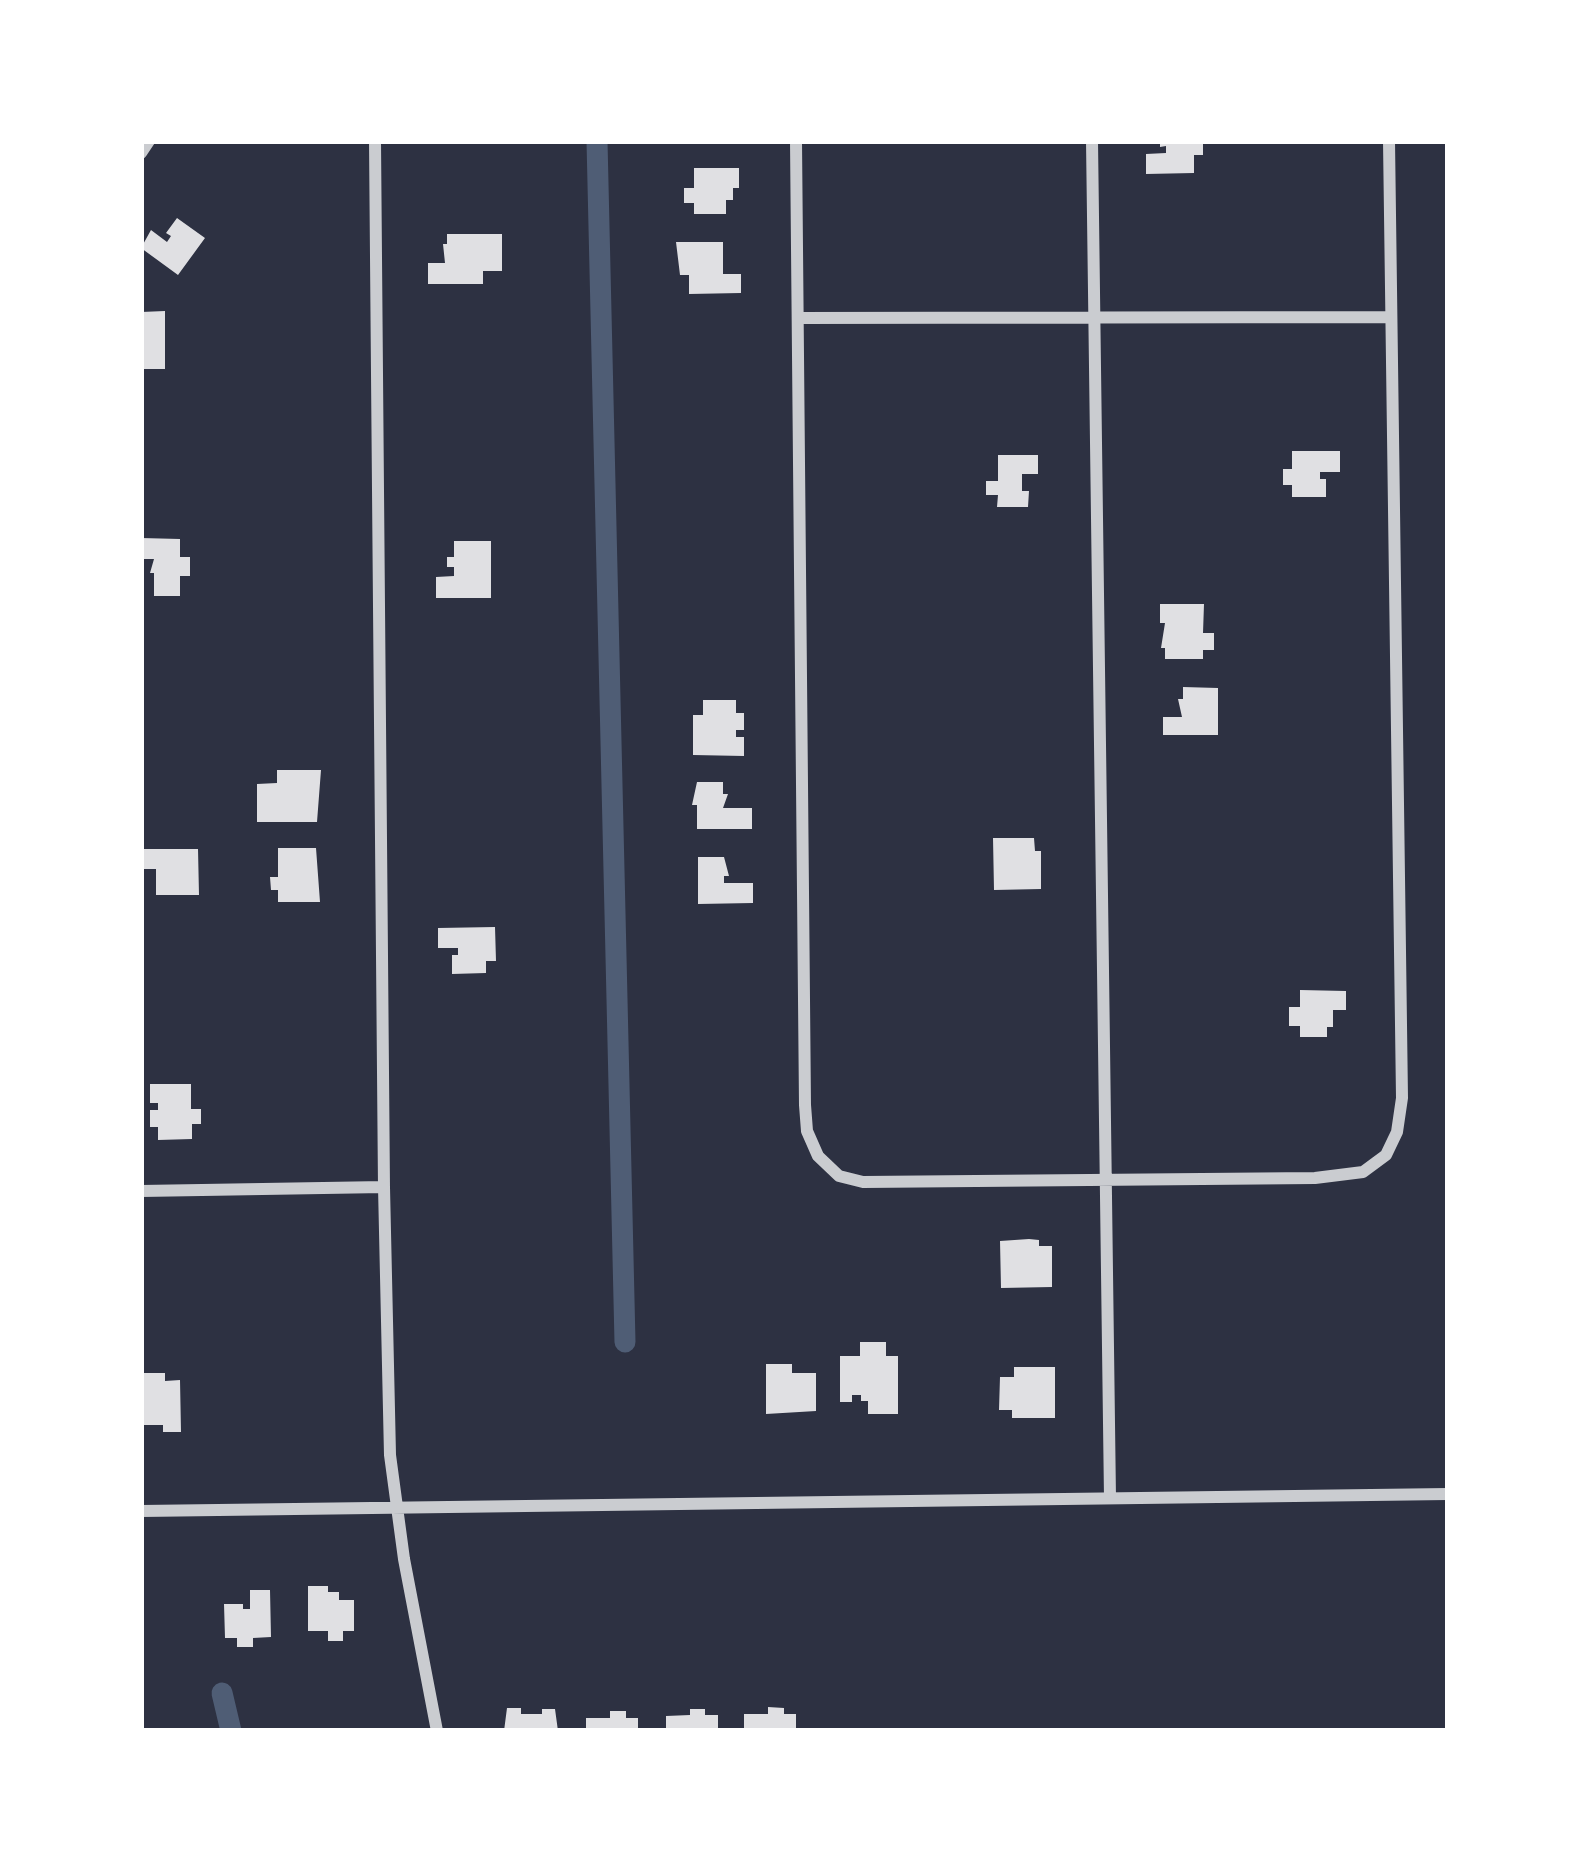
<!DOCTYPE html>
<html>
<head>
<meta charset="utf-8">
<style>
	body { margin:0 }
	#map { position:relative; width:1589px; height:1872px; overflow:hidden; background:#2d3142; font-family:"Source Sans 3",sans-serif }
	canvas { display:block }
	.frame { position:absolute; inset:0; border:144px solid #fff; pointer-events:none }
</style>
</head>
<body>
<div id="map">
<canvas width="1589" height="1872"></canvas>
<div class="frame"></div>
</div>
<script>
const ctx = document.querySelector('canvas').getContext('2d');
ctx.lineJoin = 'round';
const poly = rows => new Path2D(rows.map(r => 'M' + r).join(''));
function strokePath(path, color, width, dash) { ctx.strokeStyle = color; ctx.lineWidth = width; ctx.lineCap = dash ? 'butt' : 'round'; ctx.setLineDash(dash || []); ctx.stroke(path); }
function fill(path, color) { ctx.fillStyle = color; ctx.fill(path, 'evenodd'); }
strokePath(poly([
	[597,141,625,1342],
	[222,1693,231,1731]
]), '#4f5d75', 21);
fill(poly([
	[1160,141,1203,141,1203,155,1194,155,1194,173,1146,174,1146,154,1166,153,1166,146,1160,147],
	[694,168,739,168,739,188,733,188,733,200,726,200,726,214,694,214,694,203,684,203,684,188,694,188],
	[177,218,205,238,178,275,141,248,151,230,167,242,171,236,166,233],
	[447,234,502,234,502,271,483,271,483,284,428,284,428,263,445,263,443,244,447,244],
	[676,242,723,242,723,274,741,274,741,293,689,294,689,275,680,275],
	[165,311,165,369,141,369,141,312],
	[1292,451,1340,451,1340,472,1320,472,1320,479,1326,479,1326,497,1292,497,1292,485,1283,485,1283,469,1292,469],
	[998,455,1038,455,1038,474,1022,474,1022,491,1029,491,1028,507,997,507,998,495,986,495,986,481,998,481],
	[141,538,180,539,180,557,190,557,190,576,180,576,180,596,154,596,154,573,150,573,154,559,141,559],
	[454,541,491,541,491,598,436,598,436,577,454,576,454,567,447,567,447,557,454,557],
	[1160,604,1204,604,1203,633,1214,633,1214,650,1203,650,1203,659,1165,659,1165,648,1161,648,1165,623,1160,623],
	[1183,687,1218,688,1218,735,1163,735,1163,717,1182,717,1178,699,1183,699],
	[703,700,736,700,736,713,744,713,744,730,736,730,736,737,744,737,744,756,693,755,693,715,703,715],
	[277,770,321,770,317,822,257,822,257,784,277,783],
	[697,782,723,782,723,794,728,794,723,808,752,808,752,829,697,829,697,805,692,805],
	[993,838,1034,838,1035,851,1041,851,1041,889,994,890],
	[278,848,316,848,320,902,278,902,278,890,271,890,270,877,278,877],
	[141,849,198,849,199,895,156,895,156,869,141,869],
	[698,857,724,857,729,876,724,876,724,883,753,883,753,903,698,904],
	[495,927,496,961,486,961,486,973,452,974,452,955,458,955,458,948,438,948,438,928],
	[1300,990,1346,991,1346,1010,1333,1010,1333,1027,1327,1027,1327,1037,1300,1037,1300,1026,1289,1026,1289,1007,1300,1007],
	[150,1084,191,1084,191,1109,201,1109,201,1124,192,1124,192,1139,158,1140,158,1127,150,1127,150,1110,158,1110,158,1103,150,1103],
	[1029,1239,1039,1240,1039,1246,1052,1246,1052,1287,1001,1288,1000,1241],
	[860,1342,886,1342,886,1356,898,1356,898,1414,868,1414,868,1401,861,1401,861,1395,852,1395,852,1402,840,1402,840,1356,860,1356],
	[766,1364,792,1364,792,1373,816,1373,816,1411,766,1414],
	[1014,1367,1055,1367,1055,1418,1012,1418,1012,1410,999,1410,1000,1377,1014,1377],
	[142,1373,165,1373,165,1381,180,1380,181,1432,163,1432,163,1425,141,1425],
	[308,1586,328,1586,328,1592,339,1592,339,1600,354,1600,354,1631,343,1631,343,1641,328,1641,328,1631,308,1631],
	[250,1590,270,1590,271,1637,253,1638,253,1647,237,1647,237,1638,225,1638,224,1604,243,1604,243,1609,250,1609],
	[768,1707,784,1708,784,1714,796,1714,796,1731,744,1731,744,1714,768,1714],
	[507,1708,521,1708,521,1714,542,1714,542,1709,555,1709,558,1731,504,1731],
	[690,1709,705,1709,705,1715,718,1715,718,1731,666,1731,666,1716,690,1715],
	[610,1711,626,1711,626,1718,638,1718,638,1731,586,1731,586,1718,610,1718]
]), '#e0e0e3');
strokePath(poly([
	[375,141,384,1187,390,1455,404,1559,437,1731],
	[796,141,805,1105,807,1131,818,1156,839,1176,863,1182,1315,1178,1363,1172,1386,1155,1397,1132,1402,1098,1389,141],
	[1092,141,1110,1498],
	[141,153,149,141],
	[799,318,1389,317],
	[141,1191,384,1187],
	[141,1511,1448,1494]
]), '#caccd0', 12);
</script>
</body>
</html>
